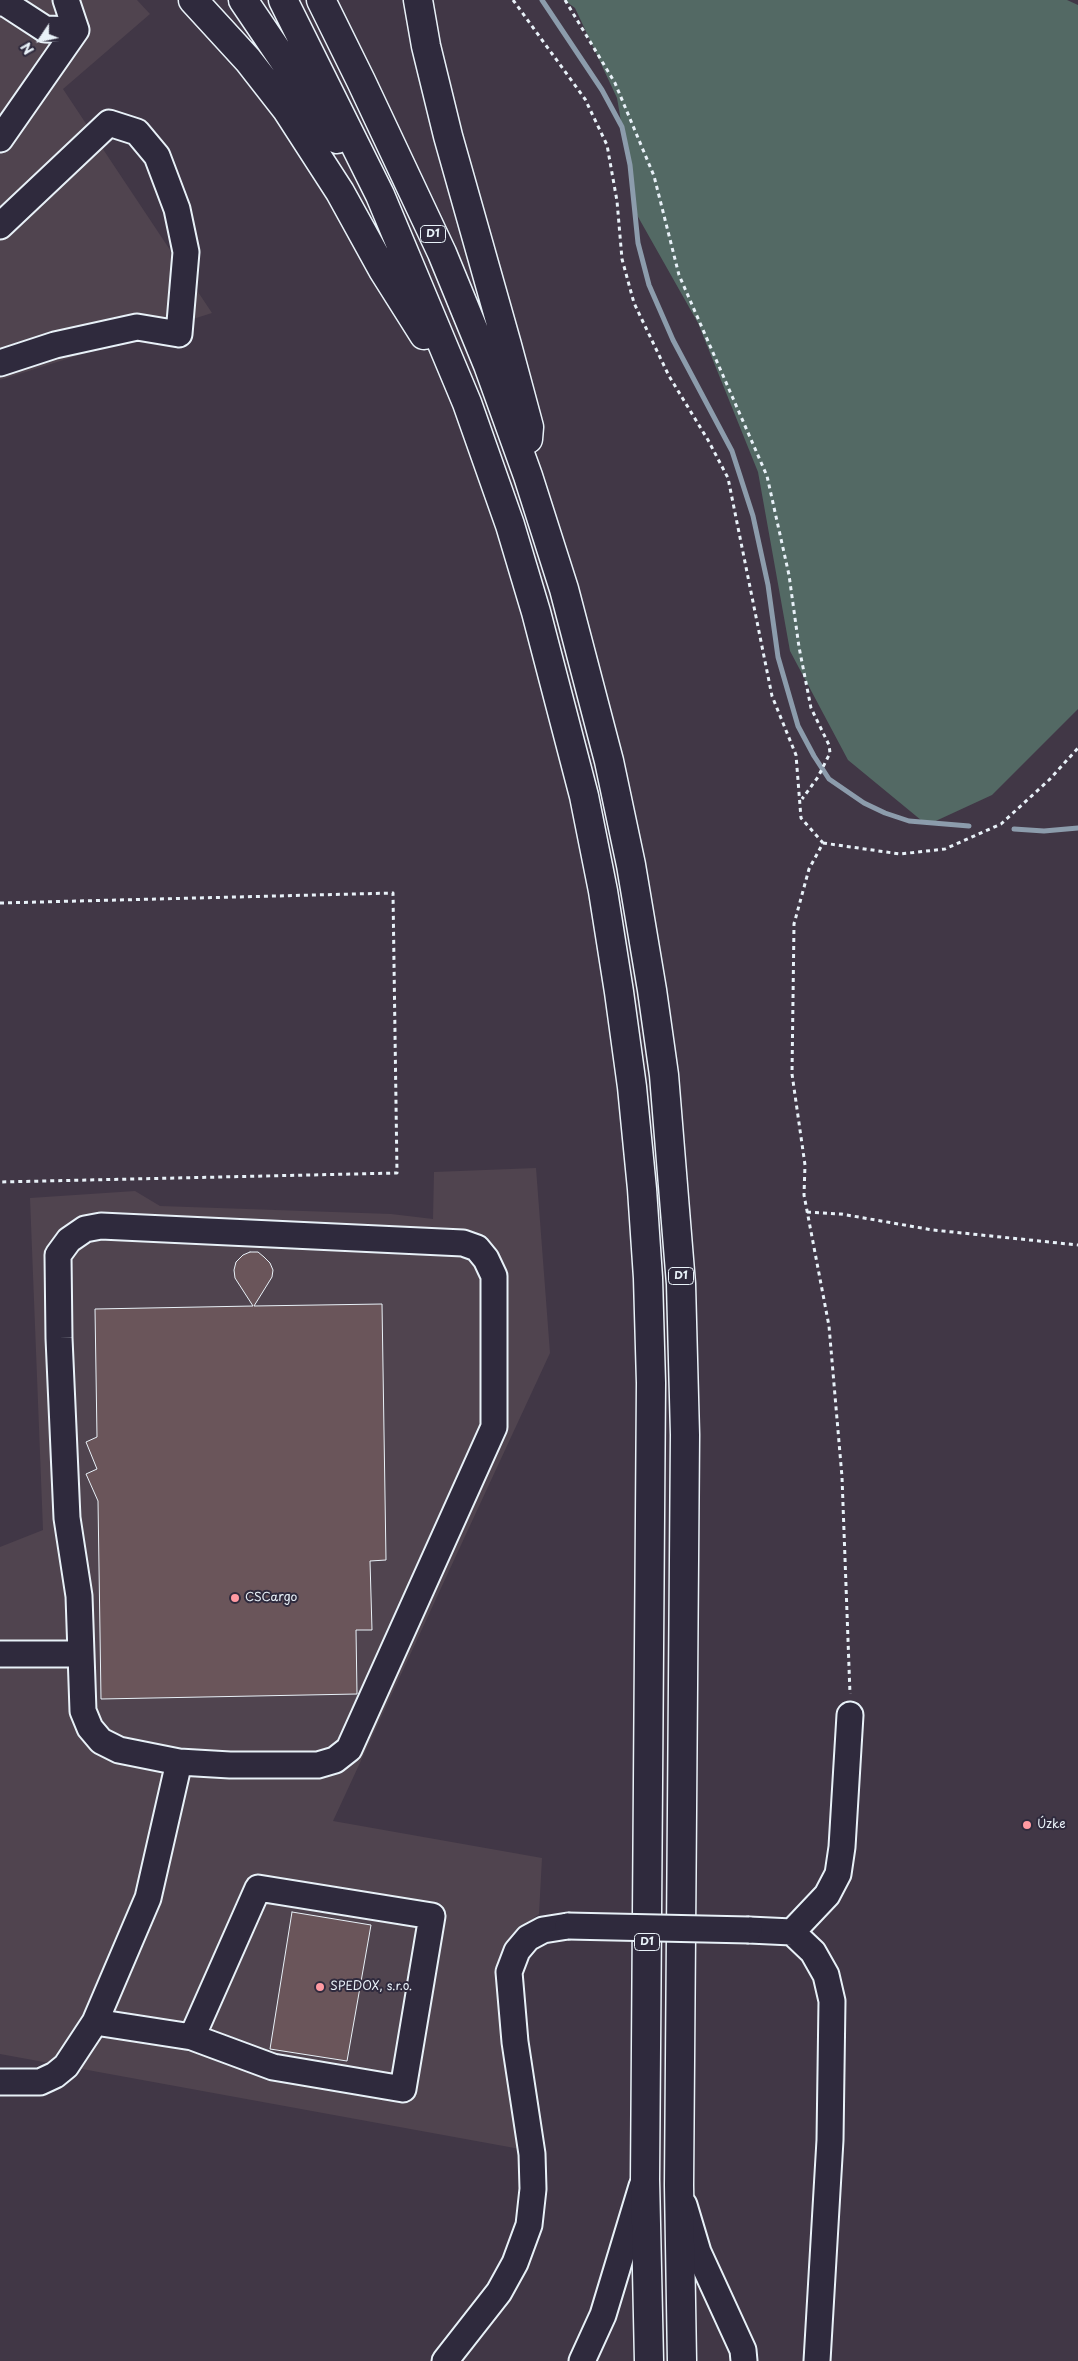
<!DOCTYPE html>
<html>
<head>
<meta charset="utf-8">
<style>
	body { margin:0 }
	#map { position:relative; width:1078px; height:2361px; overflow:hidden; background:#413746; font-family:"Playpen Sans",sans-serif }
	canvas { display:block }
	.north { position:absolute; left:15px; top:15px; width:50px; height:50px; -webkit-text-stroke:4px #2f2a3d; paint-order:stroke; rotate:236deg; font-size:14px; font-weight:700; line-height:20px; text-align:center; color:#e8f1f8 }
	.north::after { content:''; display:block; margin:auto; width:18px; height:22px; background:#e8f1f8; clip-path:polygon(50% 0,100% 100%,50% 72%,0 100%) }
</style>
</head>
<body>
<div id="map">
<canvas width="1078" height="2361"></canvas>
<div class="north">N</div>
</div>
<script>
const ctx = document.querySelector('canvas').getContext('2d');
ctx.lineJoin = 'round';
function fill(path, color) { ctx.fillStyle = color; ctx.fill(path, 'evenodd'); }
const poly = rows => new Path2D(rows.map(r => 'M' + r).join(''));
function strokePath(path, color, width, dash) { ctx.strokeStyle = color; ctx.lineWidth = width; ctx.lineCap = dash ? 'butt' : 'round'; ctx.setLineDash(dash || []); ctx.stroke(path); }
function write(font, color, halo, rows, align = 'center') {
  ctx.font = font + ' "Playpen Sans",sans-serif'; ctx.lineWidth = 4; ctx.setLineDash([]); ctx.textBaseline = 'middle'; ctx.strokeStyle = halo; ctx.fillStyle = color; for (const [text, x, y, turn = 0] of rows) {
    ctx.save(); ctx.translate(x, y); ctx.rotate((+turn || 0) * Math.PI / 180); ctx.textAlign = isNaN(turn) ? turn : align; if (halo) ctx.strokeText(text, 0, 0); ctx.fillText(text, 0, 0); ctx.restore();
  }
}
fill(poly([
	[0,0,137,0,150,14,63,89,212,313,0,380],
	[536,1168,550,1353,333,1821,542,1858,539,1914,521,1928,520,2149,0,2054,0,1547,43,1530,30,1198,135,1191,160,1206,391,1214,433,1219,434,1172]
]), '#50444f');
fill(poly([
	[564,0,1067,0,1078,5,1078,709,992,795,927,825,848,760,790,651,758,472,698,323,637,215,617,98,575,8]
]), '#536964');
strokePath(poly([
	[542,0,602,90,622,127,630,165,638,243,649,285,673,340,732,451,753,516,768,585,778,657,798,726,814,756,829,779,864,803,885,813,909,821,969,826],
	[1014,829,1044,831,1078,828]
]), '#8c9cac', 5);
const building = poly([
	[250,1252,258,1252,264,1257,270,1263,273,1270,272,1277,254,1306,382,1304,386,1560,370,1561,372,1630,356,1630,357,1694,101,1699,98,1501,86,1474,97,1469,86,1442,97,1437,95,1309,253,1306,235,1278,234,1270,236,1262,243,1255,250,1252],
	[292,1912,371,1925,347,2061,270,2049,292,1912]
]);
fill(building, '#6a555a');
strokePath(building, '#e8f1f8', 1);
const minor = poly([
	[0,3,5,3,45,29,76,30,66,0],
	[0,139,76,30],
	[0,226,109,123,137,132,157,156,177,209,186,252,179,334,137,327,55,345,0,363],
	[101,1226,463,1243,477,1248,486,1259,494,1276,494,1427,349,1749,335,1760,318,1765,230,1765,179,1762,119,1750,101,1741,90,1728,83,1711,79,1596,67,1518,59,1338,58,1255,69,1240,85,1229,101,1226],
	[0,1654,81,1654],
	[749,1930,792,1932,813,1952,826,1975,832,2001,830,2140,817,2361],
	[792,1932,827,1895,838,1874,842,1847,850,1715],
	[95,2022,192,2037,273,2067,403,2089,432,1916,258,1888,192,2037],
	[0,2082,40,2082,55,2075,66,2066,95,2022,148,1898,179,1762],
	[684,2205,698,2252,743,2350,744,2361],
	[445,2361,499,2292,515,2263,529,2225,533,2189,532,2154,515,2042,509,1972,517,1951,528,1938,543,1930,568,1926],
	[582,2361,603,2315,642,2186]
]);
const highway = poly([
	[193,0,248,60,287,110,340,192,383,270,424,335],
	[243,0,337,139],
	[283,0,380,195,467,403,510,525,536,612,584,796,603,891,619,992,632,1087,642,1189,648,1278,651,1383,645,2179,649,2361],
	[321,0,361,81,442,253,488,365,528,476,564,589,609,761,631,865,652,990,664,1075,681,1284,685,1435,679,2185,682,2361],
	[418,0,426,46,448,136,507,345,529,427,528,439]
]);
strokePath(minor, '#e8f1f8', 29);
strokePath(highway, '#e8f1f8', 31);
strokePath(poly([
	[513,0,585,99,607,145,617,201,622,259,634,303,669,376,708,440,728,478,772,696,796,755,801,818,823,843,809,869,794,924,792,1074,805,1165,804,1195,829,1326,842,1477,850,1694],
	[565,0,615,83,654,176,679,275,767,476,789,575,799,647,811,708,829,745,830,753,818,777,802,799],
	[823,843,900,854,945,849,1001,824,1049,780,1078,748],
	[0,903,393,893,397,1173,0,1182],
	[807,1212,841,1214,933,1230,1078,1245]
]), '#e8f1f8', 3, [4, 4]);
strokePath(minor, '#2f2a3d', 25);
strokePath(highway, '#2f2a3d', 28);
const minorBridge = poly([
	[568,1926,749,1930]
]);
strokePath(minorBridge, '#e8f1f8', 29, []);
strokePath(minorBridge, '#2f2a3d', 25);
for (const [x, y, r, color] of [
	[235,1598,5,"#ff9aa2"],
	[1027,1825,5,"#ff9aa2"],
	[320,1987,5,"#ff9aa2"]
]) { const dot = new Path2D(); dot.arc(x, y, r, 0, 2 * Math.PI); ctx.fillStyle = color; ctx.fill(dot); strokePath(dot, '#2f2a3d', 2); }
for (const [x, y, w] of [
	[433,234,25],
	[681,1276,25],
	[647,1942,25]
]) { const box = new Path2D(); box.roundRect(x - w / 2, y - 8.5, w, 17, 4); ctx.fillStyle = '#2f2a3d'; ctx.fill(box); strokePath(box, '#e8f1f8', 1); }
write('bold 11px', '#e8f1f8', null, [
	["D1",433,234],
	["D1",681,1276],
	["D1",647,1942]
]);
write('12px', '#e8f1f8', '#2f2a3d', [
	["CSCargo",245,1598],
	["Úzke",1037,1825],
	["SPEDOX, s.r.o.",330,1987]
], 'left');
</script>
</body>
</html>
